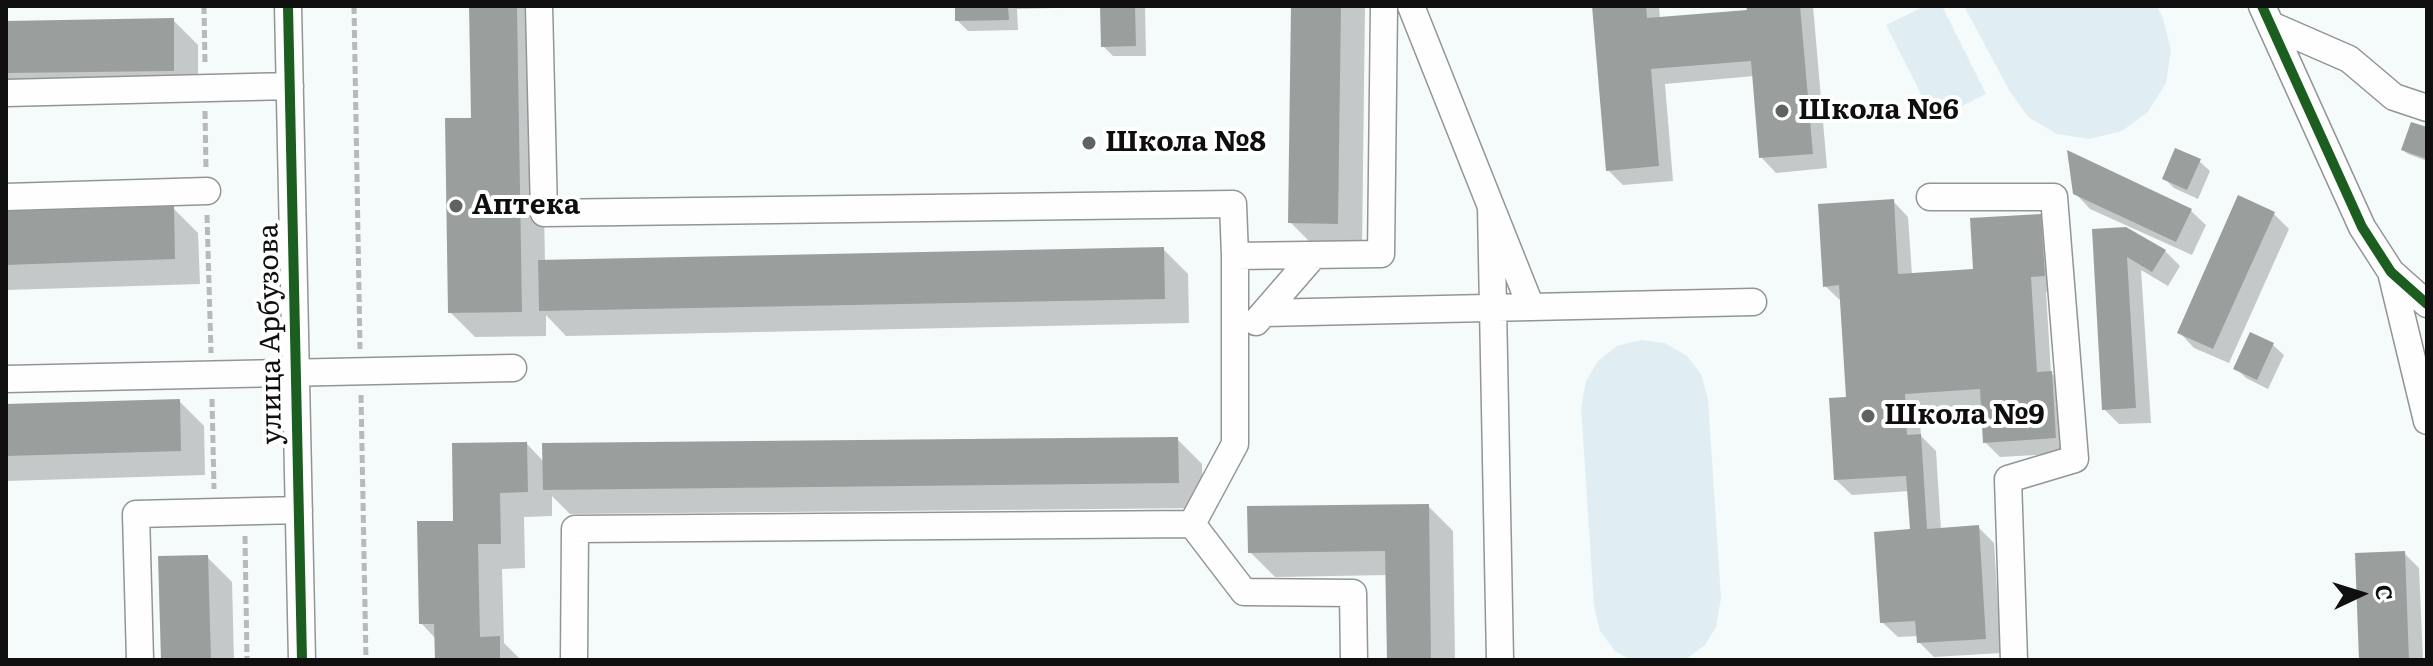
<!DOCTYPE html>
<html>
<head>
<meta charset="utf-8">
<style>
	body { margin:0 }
	#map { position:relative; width:2433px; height:666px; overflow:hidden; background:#f5fbfa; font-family:Literata,serif }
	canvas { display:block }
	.frame { position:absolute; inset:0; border:8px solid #0f0f0f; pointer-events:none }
	.north { position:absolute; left:2321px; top:554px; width:80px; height:80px; -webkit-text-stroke:6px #fff; paint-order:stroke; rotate:86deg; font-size:22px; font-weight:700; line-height:32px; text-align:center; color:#0f0f0f }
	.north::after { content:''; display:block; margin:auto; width:28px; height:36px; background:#0f0f0f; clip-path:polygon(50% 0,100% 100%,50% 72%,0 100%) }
</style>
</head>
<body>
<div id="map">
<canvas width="2433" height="666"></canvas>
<div class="frame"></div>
<div class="north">С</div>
</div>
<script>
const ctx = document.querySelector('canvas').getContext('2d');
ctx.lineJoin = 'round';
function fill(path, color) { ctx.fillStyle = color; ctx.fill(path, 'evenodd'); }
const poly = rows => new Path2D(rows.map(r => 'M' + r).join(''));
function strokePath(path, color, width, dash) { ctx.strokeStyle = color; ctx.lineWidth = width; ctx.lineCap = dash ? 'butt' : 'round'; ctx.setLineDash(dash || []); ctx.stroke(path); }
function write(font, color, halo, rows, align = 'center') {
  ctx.font = font + ' Literata,serif'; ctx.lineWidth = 8; ctx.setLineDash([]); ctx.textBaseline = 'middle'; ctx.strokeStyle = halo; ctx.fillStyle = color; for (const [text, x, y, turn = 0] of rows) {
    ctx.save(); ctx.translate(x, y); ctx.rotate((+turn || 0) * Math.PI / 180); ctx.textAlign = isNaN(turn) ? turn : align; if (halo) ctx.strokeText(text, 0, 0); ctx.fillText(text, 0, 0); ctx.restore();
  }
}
fill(poly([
	[1925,6,1942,6,1986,94,1934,120,1886,25],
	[1964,6,2157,6,2163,18,2171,50,2166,83,2148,112,2122,131,2090,139,2057,134,2028,117,2009,90],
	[1641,340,1665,343,1687,356,1701,374,1708,399,1721,598,1716,627,1705,645,1685,660,1631,660,1615,651,1600,631,1594,606,1581,407,1586,381,1598,361,1617,346]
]), '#e0eef3');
fill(poly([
	[471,6,540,6,545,262,1163,249,1188,274,1189,323,566,336,546,315,546,336,475,337,450,312,473,120],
	[957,6,1145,6,1146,56,1113,56,1103,46,1102,7,1017,9,1018,30,968,31,957,20],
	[1293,6,1365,6,1362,248,1315,247,1290,222],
	[1594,6,1659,6,1660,19,1749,12,1748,6,1813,6,1827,168,1776,173,1761,157,1754,76,1665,84,1673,181,1623,185,1608,170],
	[173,20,198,45,198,95,6,97,6,23],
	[2427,130,2427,161,2408,154,2403,150],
	[2199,161,2210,171,2198,199,2174,188,2164,178],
	[2075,193,2190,210,2206,225,2192,255,2090,209],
	[1893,201,1908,217,1912,275,1976,271,2040,216,2056,231,2059,291,2046,292,2051,373,2067,389,2070,453,2000,457,1985,442,1983,405,1919,409,1921,436,1936,451,1941,530,1978,527,1994,543,2001,653,1934,657,1919,642,1918,636,1898,637,1882,622,1912,531,1909,491,1852,495,1836,480,1848,399,1841,301,1825,286],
	[173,208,198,233,200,284,6,290,6,213],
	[2274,214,2289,229,2229,363,2194,348,2179,332],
	[2094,231,2165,251,2180,266,2168,286,2141,270,2151,423,2119,424,2104,409],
	[2251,335,2273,345,2284,355,2268,389,2246,378,2236,368],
	[179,401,204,426,205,475,6,481,6,406],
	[1177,439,1202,464,1203,508,570,514,552,496,552,516,524,517,525,568,502,569,504,643,521,660,437,660,436,639,421,623,456,523,527,444,544,462],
	[1428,506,1453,531,1455,660,1389,660,1388,575,1275,577,1250,552],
	[2404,553,2419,568,2423,660,2361,660],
	[207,557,232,582,234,660,163,660]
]), '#0003');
fill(poly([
	[469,6,517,6,522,312,448,313,445,118,471,118],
	[955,6,1008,6,1009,20,955,21],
	[1100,6,1135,6,1136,46,1101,47],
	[1291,6,1341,6,1338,224,1288,223],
	[1592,6,1646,6,1647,18,1747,10,1746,6,1800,6,1813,154,1759,158,1751,61,1651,69,1659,166,1606,171],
	[174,18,174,71,6,73,6,21],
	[2411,122,2427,127,2427,159,2401,150],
	[2175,148,2201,159,2187,190,2162,179],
	[2067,150,2192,209,2176,242,2073,194],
	[2238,195,2275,212,2213,349,2177,333],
	[1894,199,1898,274,1973,269,1970,218,2041,214,2045,276,2031,277,2037,372,2052,371,2056,438,1983,443,1980,389,1905,394,1907,435,1921,434,1927,529,1979,525,1986,639,1917,643,1915,621,1880,623,1874,532,1910,529,1906,476,1834,480,1829,398,1846,397,1839,285,1823,287,1818,204],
	[174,206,175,259,6,265,6,211],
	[2126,227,2166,250,2152,272,2127,257,2136,408,2102,410,2092,229],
	[1164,247,1165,299,539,311,538,260],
	[2250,332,2274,343,2257,380,2233,369],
	[180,399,181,451,6,456,6,404],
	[1178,437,1179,483,543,490,542,443],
	[527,442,528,492,500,493,501,544,478,544,480,637,500,636,500,660,435,660,434,624,419,624,417,521,453,521,452,443],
	[1429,504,1431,660,1387,660,1385,551,1248,553,1247,506],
	[2405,551,2409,660,2359,660,2355,553],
	[208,555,211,660,161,660,158,556]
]), '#9a9f9d');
const minor = poly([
	[288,6,302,660],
	[539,6,544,213,1233,204,1235,256,1381,254,1384,6],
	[1411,6,1531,307],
	[2262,6,2362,227,2391,272,2427,304],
	[2271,25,2349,59,2394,97,2427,108],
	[6,93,290,86],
	[6,197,207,191],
	[1930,197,2054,197,2075,459,2008,479,2014,660],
	[1491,207,1500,660],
	[2391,272,2427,421],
	[1264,313,1753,302],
	[1256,322,1314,255],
	[6,379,513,368],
	[1192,524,1244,592,1353,593,1354,660],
	[140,660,136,514,299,510],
	[574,660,575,529,1192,524,1235,444,1235,256]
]);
strokePath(minor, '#939595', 29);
strokePath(poly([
	[204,6,205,65],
	[354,6,360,349],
	[205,111,206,169],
	[207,215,211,353],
	[361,395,366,660],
	[212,399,214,489],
	[245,536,247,660]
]), '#b8b9b9', 5, [8, 4]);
strokePath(minor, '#fefefe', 26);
strokePath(poly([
	[288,6,302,660],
	[2262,6,2362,227,2391,272,2427,304]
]), '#1b5e20', 10);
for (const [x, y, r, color] of [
	[1782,111,8,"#606261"],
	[1089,143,8,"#606261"],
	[456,206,8,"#606261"],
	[1868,416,8,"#606261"]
]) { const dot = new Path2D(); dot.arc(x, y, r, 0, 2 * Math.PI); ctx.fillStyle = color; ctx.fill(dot); strokePath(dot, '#fff', 3); }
write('bold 28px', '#0f0f0f', '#fff', [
	["Школа №6",1798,111],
	["Школа №8",1105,143],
	["Аптека",472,206],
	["Школа №9",1884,416]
], 'left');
write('28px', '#0f0f0f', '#fff', [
	["улица Арбузова",271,334,-91]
]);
</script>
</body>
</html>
